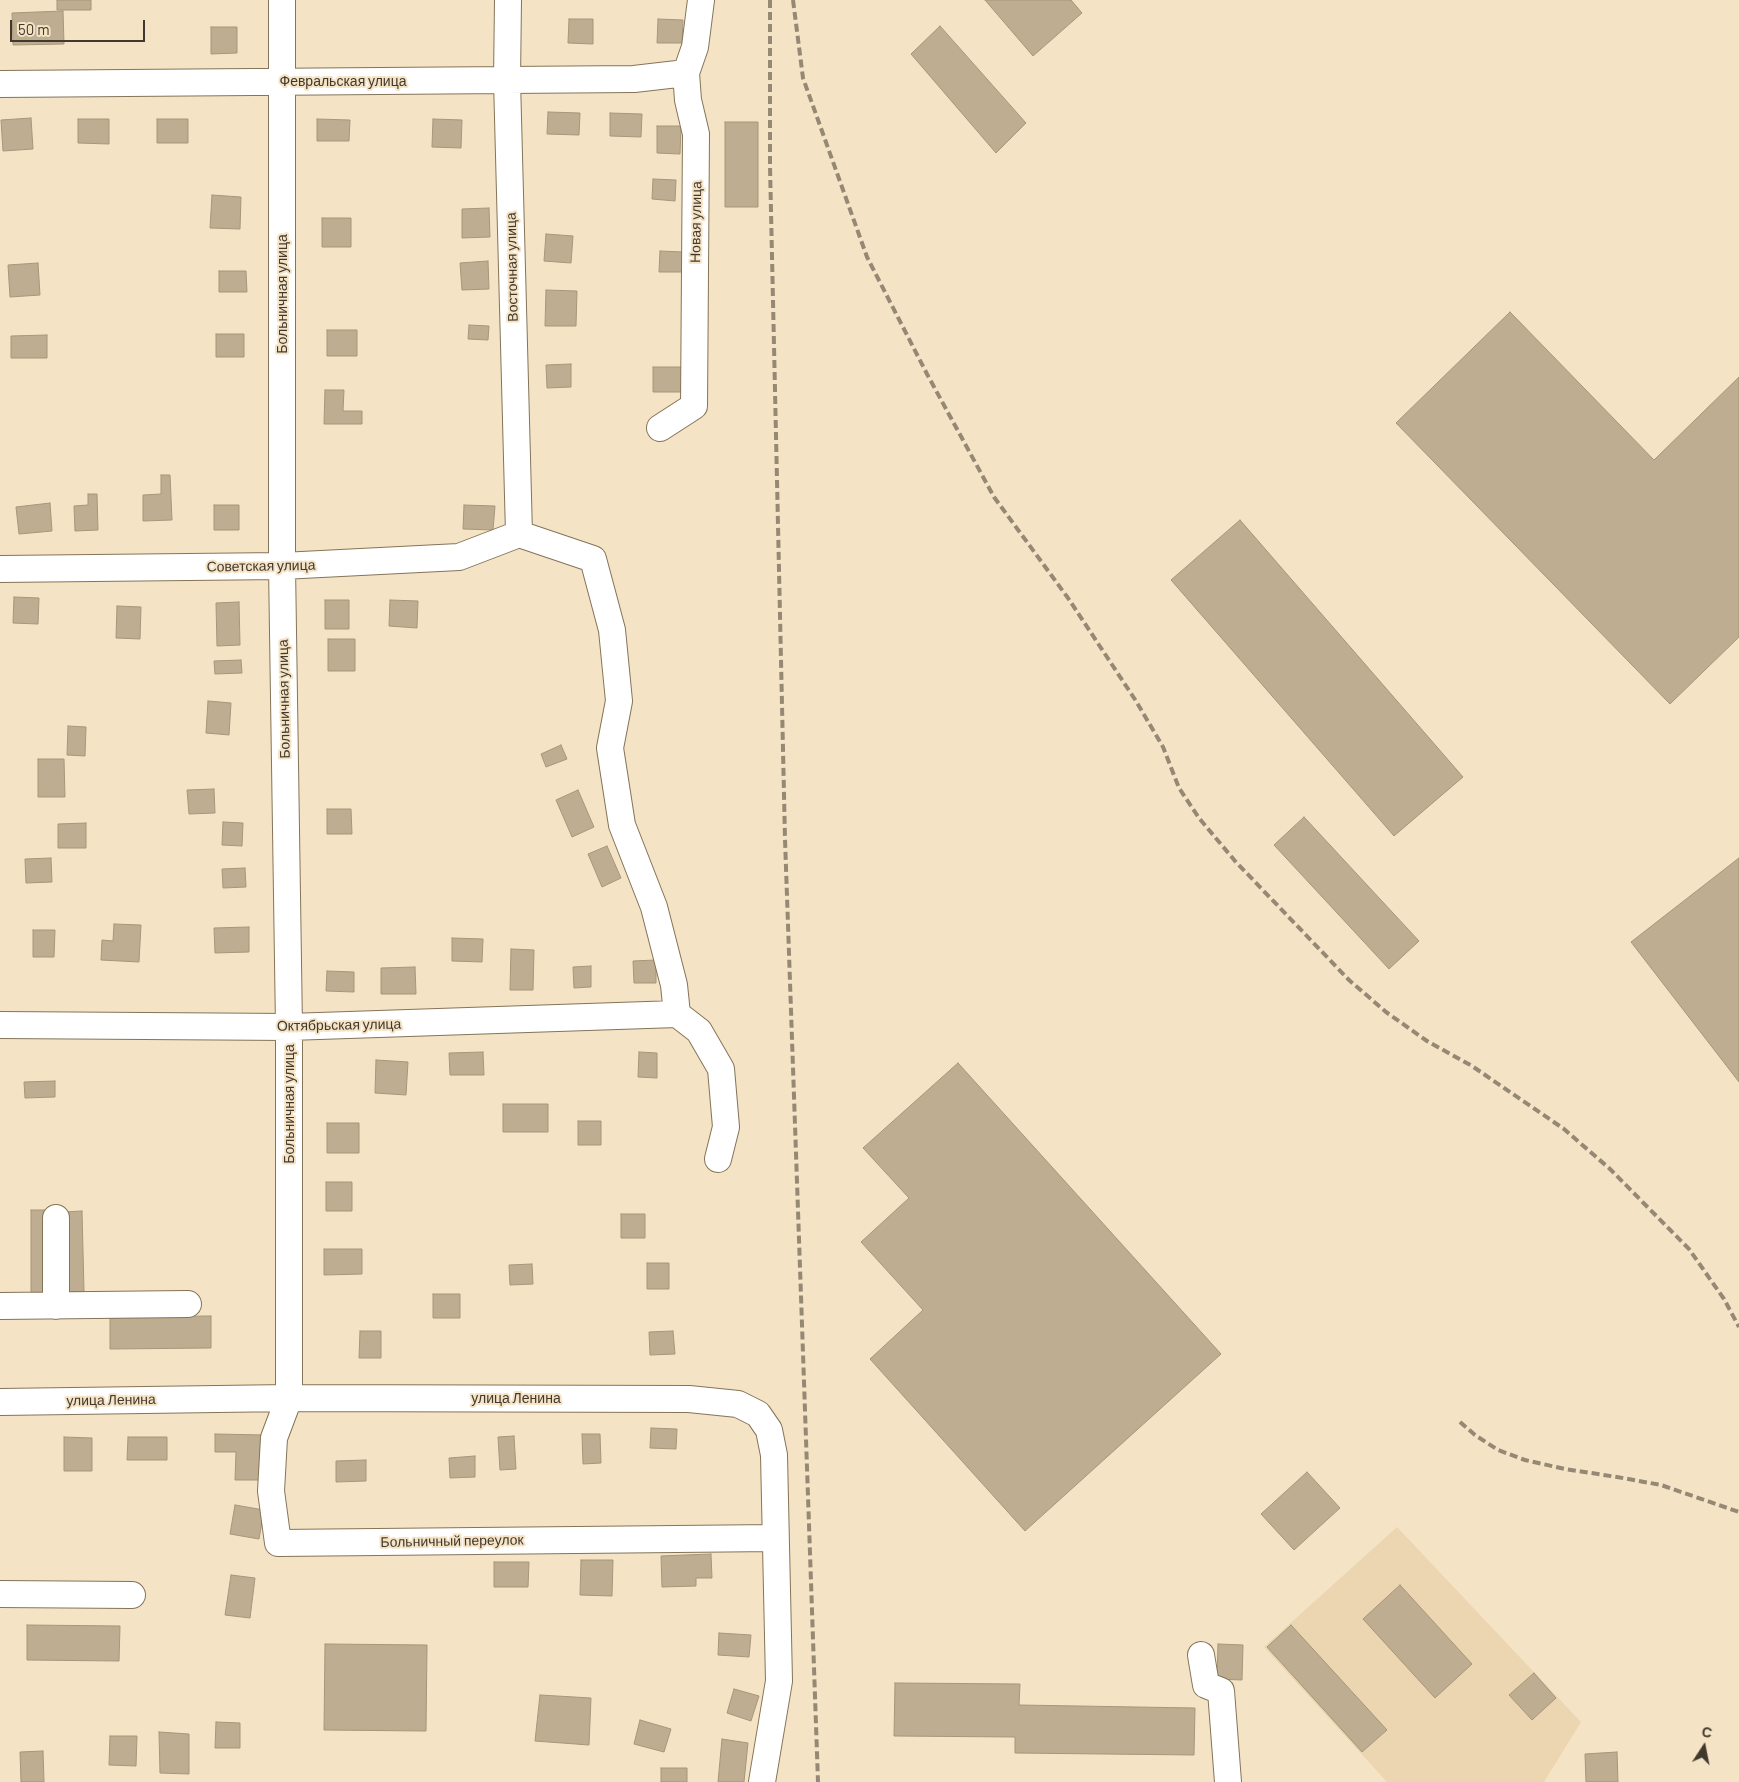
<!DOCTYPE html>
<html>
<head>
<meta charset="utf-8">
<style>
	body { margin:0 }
	#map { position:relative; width:1739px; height:1782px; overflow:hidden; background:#f5e3c5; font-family:Barlow,sans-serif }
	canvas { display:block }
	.north { position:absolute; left:1679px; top:1722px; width:50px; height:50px; -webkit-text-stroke:4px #f5e3c5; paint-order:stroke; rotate:11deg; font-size:14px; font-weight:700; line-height:20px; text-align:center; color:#41392e }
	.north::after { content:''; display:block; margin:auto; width:18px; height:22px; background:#41392e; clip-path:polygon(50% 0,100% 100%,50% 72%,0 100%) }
	.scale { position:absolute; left:10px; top:20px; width:135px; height:22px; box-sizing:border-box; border:2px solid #41392e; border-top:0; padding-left:6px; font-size:15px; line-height:18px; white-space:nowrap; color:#41392e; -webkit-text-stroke:4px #f5e3c5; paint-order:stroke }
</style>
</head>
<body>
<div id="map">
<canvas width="1739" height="1782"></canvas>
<div class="north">С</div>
<div class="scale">50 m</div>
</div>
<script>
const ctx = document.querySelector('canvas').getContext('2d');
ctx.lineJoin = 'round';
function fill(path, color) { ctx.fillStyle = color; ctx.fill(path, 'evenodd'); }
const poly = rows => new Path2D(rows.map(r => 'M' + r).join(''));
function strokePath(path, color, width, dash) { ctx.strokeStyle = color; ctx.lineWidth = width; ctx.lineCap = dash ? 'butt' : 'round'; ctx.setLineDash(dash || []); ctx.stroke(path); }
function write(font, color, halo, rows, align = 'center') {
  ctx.font = font + ' Barlow,sans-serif'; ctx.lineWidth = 4; ctx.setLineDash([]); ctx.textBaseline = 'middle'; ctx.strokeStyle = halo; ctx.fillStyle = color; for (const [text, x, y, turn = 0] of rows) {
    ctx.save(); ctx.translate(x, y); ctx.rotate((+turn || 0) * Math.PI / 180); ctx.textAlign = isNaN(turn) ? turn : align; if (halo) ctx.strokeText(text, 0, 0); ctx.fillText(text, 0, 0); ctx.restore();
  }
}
fill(poly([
	[1397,1527,1581,1722,1544,1782,1387,1782,1264,1647]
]), '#ecd5b1');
const building = poly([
	[57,0,91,0,91,10,57,10,57,0],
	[985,0,1071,0,1082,13,1033,56,985,0],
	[63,11,64,44,13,45,12,13,63,11],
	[569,19,593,19,593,44,568,43,569,19],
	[658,19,683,20,682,43,657,43,658,19],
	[940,26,1026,123,996,153,911,54,940,26],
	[211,27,237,27,237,53,211,54,211,27],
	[548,112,580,113,579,135,547,134,548,112],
	[610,113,642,114,641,137,610,136,610,113],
	[31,118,33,149,3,151,1,120,31,118],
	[78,119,109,119,109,144,78,143,78,119],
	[157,119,188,119,188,143,157,143,157,119],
	[317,119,350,120,349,141,317,141,317,119],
	[433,119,462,120,461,148,432,147,433,119],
	[725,122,758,122,758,207,725,207,725,122],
	[657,126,681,126,680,154,657,153,657,126],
	[653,179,676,180,675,201,652,199,653,179],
	[212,195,241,197,240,229,210,228,212,195],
	[489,208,490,237,462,238,462,209,489,208],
	[322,218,351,218,351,247,322,247,322,218],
	[546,234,573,236,571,263,544,261,546,234],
	[660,251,683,252,683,272,659,272,660,251],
	[488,261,489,289,462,290,460,263,488,261],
	[38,263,40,295,10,297,8,265,38,263],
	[219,271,246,271,247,292,219,292,219,271],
	[546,290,577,291,576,326,545,326,546,290],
	[1510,312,1654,460,1739,377,1739,637,1670,704,1396,423,1510,312],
	[469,325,489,326,488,340,468,339,469,325],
	[327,330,357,330,357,356,327,356,327,330],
	[216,334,244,334,244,357,216,357,216,334],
	[47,335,47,358,11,358,11,336,47,335],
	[571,364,571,387,547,388,546,365,571,364],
	[653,367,687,367,687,392,653,392,653,367],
	[325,390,344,390,343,411,362,411,362,424,324,424,325,390],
	[161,475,170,475,172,520,143,521,143,495,161,494,161,475],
	[88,494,97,494,98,530,75,531,74,506,88,505,88,494],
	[50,503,52,531,19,534,16,507,50,503],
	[214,505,239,505,239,530,214,530,214,505],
	[464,505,495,506,493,530,463,529,464,505],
	[1240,520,1463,777,1394,836,1171,580,1240,520],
	[14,597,39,598,38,624,13,623,14,597],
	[325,600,349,600,349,629,325,629,325,600],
	[390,600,418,601,417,628,389,626,390,600],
	[239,602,240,645,217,646,216,603,239,602],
	[117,606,141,607,140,639,116,638,117,606],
	[328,639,355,639,355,671,328,671,328,639],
	[241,660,242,673,215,674,214,661,241,660],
	[208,701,231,703,229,735,206,733,208,701],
	[68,726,86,727,85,756,67,755,68,726],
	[561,745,567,759,546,767,541,754,561,745],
	[38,759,64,759,65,797,38,797,38,759],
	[214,789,215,813,189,814,187,790,214,789],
	[578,790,594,827,572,837,556,800,578,790],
	[327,809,351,809,352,834,327,834,327,809],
	[1304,817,1419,941,1389,969,1274,845,1304,817],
	[223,822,243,823,242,846,222,845,223,822],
	[86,823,86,848,58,848,58,824,86,823],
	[607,846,621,878,602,887,588,854,607,846],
	[51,858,52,882,26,883,25,859,51,858],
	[1739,858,1739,1082,1631,942,1739,858],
	[245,868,246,887,223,888,222,869,245,868],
	[114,924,141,925,139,962,101,960,102,940,113,941,114,924],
	[249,927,249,952,215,953,214,928,249,927],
	[33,930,55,930,54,957,33,957,33,930],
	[452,938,483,939,482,962,452,961,452,938],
	[511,949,534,950,533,990,510,990,511,949],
	[656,960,656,983,634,983,633,961,656,960],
	[591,966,591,987,574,988,573,967,591,966],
	[415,967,416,994,381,994,381,968,415,967],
	[327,971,354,972,354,992,326,991,327,971],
	[483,1052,484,1075,450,1075,449,1053,483,1052],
	[639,1052,657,1053,657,1078,638,1077,639,1052],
	[376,1060,408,1062,406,1095,375,1093,376,1060],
	[958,1063,1221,1354,1025,1531,870,1359,923,1310,861,1242,909,1198,863,1148,958,1063],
	[55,1081,55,1097,25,1098,24,1082,55,1081],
	[503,1104,548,1104,548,1132,503,1132,503,1104],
	[578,1121,601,1121,601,1145,578,1145,578,1121],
	[327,1123,359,1123,359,1153,327,1153,327,1123],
	[326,1182,352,1182,352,1211,326,1211,326,1182],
	[31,1210,48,1210,48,1295,31,1295,31,1210],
	[82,1211,84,1292,66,1292,64,1212,82,1211],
	[621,1214,645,1214,645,1238,621,1238,621,1214],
	[324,1249,362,1249,362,1274,324,1275,324,1249],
	[647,1263,669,1263,669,1289,647,1289,647,1263],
	[532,1264,533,1284,510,1285,509,1265,532,1264],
	[433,1294,460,1294,460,1318,433,1318,433,1294],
	[211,1316,211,1348,110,1349,110,1317,211,1316],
	[360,1331,381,1331,381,1358,359,1358,360,1331],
	[673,1331,675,1354,650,1355,649,1332,673,1331],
	[651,1428,677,1429,676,1449,650,1448,651,1428],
	[215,1434,264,1435,263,1480,235,1480,236,1452,215,1452,215,1434],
	[582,1434,600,1434,601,1463,583,1464,582,1434],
	[514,1436,516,1469,500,1470,498,1437,514,1436],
	[64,1437,92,1438,92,1471,64,1471,64,1437],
	[128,1437,167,1437,167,1460,127,1460,128,1437],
	[475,1456,475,1477,450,1478,449,1458,475,1456],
	[366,1460,366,1481,336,1482,336,1461,366,1460],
	[1307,1472,1340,1508,1294,1550,1261,1514,1307,1472],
	[235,1505,264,1510,259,1539,230,1534,235,1505],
	[711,1554,712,1578,696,1578,696,1586,662,1587,661,1556,711,1554],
	[581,1560,613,1560,612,1596,580,1595,581,1560],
	[494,1562,529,1562,528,1587,494,1587,494,1562],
	[231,1575,255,1578,250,1618,225,1615,231,1575],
	[1400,1585,1472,1664,1435,1698,1363,1619,1400,1585],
	[27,1625,120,1626,119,1661,27,1660,27,1625],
	[1291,1625,1387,1730,1362,1752,1267,1647,1291,1625],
	[719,1633,751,1635,749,1657,718,1655,719,1633],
	[325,1644,427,1645,426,1731,324,1730,325,1644],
	[1218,1644,1243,1645,1242,1680,1217,1679,1218,1644],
	[1534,1673,1556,1698,1532,1720,1509,1695,1534,1673],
	[895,1683,1020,1684,1019,1705,1195,1708,1194,1755,1015,1753,1015,1737,894,1736,895,1683],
	[734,1689,759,1696,751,1721,727,1713,734,1689],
	[540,1695,591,1698,589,1745,535,1741,540,1695],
	[640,1720,671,1729,664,1752,634,1744,640,1720],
	[216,1722,240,1723,240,1748,215,1748,216,1722],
	[159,1732,189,1734,189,1774,160,1773,159,1732],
	[110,1736,137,1736,136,1766,109,1765,110,1736],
	[722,1739,748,1743,744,1782,718,1782,722,1739],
	[43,1751,44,1782,21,1782,20,1752,43,1751],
	[1617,1752,1618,1782,1586,1782,1585,1754,1617,1752],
	[661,1768,687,1768,687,1782,661,1782,661,1768]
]);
fill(building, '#bead90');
strokePath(building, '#a79679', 1);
const minor = poly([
	[282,0,282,566,289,1027,289,1398,274,1438,271,1491,278,1543,775,1538],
	[508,0,507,80,519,534],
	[0,84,634,79,686,73],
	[660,428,694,406,696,134,688,100,686,73,695,47,701,0],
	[519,534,593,559,612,630,619,701,610,748,622,825,654,907,674,985,677,1014,699,1031,721,1069,726,1127,718,1159],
	[0,569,282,566,459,557,519,534],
	[0,1025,289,1027,677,1014],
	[0,1306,188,1304],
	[56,1306,56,1218],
	[0,1402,289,1398,689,1399,738,1404,758,1414,769,1430,774,1455,779,1681,762,1782],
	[0,1594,132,1595],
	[1201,1655,1206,1685,1221,1691,1228,1782]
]);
strokePath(minor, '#847459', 28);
strokePath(minor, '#fff', 26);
strokePath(poly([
	[770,0,770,166,785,839,818,1782],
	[793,0,803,78,867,257,927,374,994,497,1068,598,1136,701,1163,747,1179,788,1199,818,1235,861,1349,980,1386,1012,1427,1041,1472,1066,1564,1129,1610,1169,1689,1249,1724,1299,1739,1327],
	[1460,1422,1475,1435,1498,1450,1525,1460,1565,1469,1617,1477,1661,1485,1739,1512]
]), '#958874', 4, [8, 4]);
write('14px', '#41392e', '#f5e3c5', [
	["Февральская улица",343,81],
	["Новая улица",696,222,-89],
	["Восточная улица",512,267,-91],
	["Больничная улица",282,294,-90],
	["Советская улица",261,566,-1],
	["Больничная улица",284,699,-91],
	["Октябрьская улица",339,1025,-1],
	["Больничная улица",289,1104,-90],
	["улица Ленина",516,1398],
	["улица Ленина",111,1400,-1],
	["Больничный переулок",452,1541,-1]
]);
</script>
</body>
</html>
